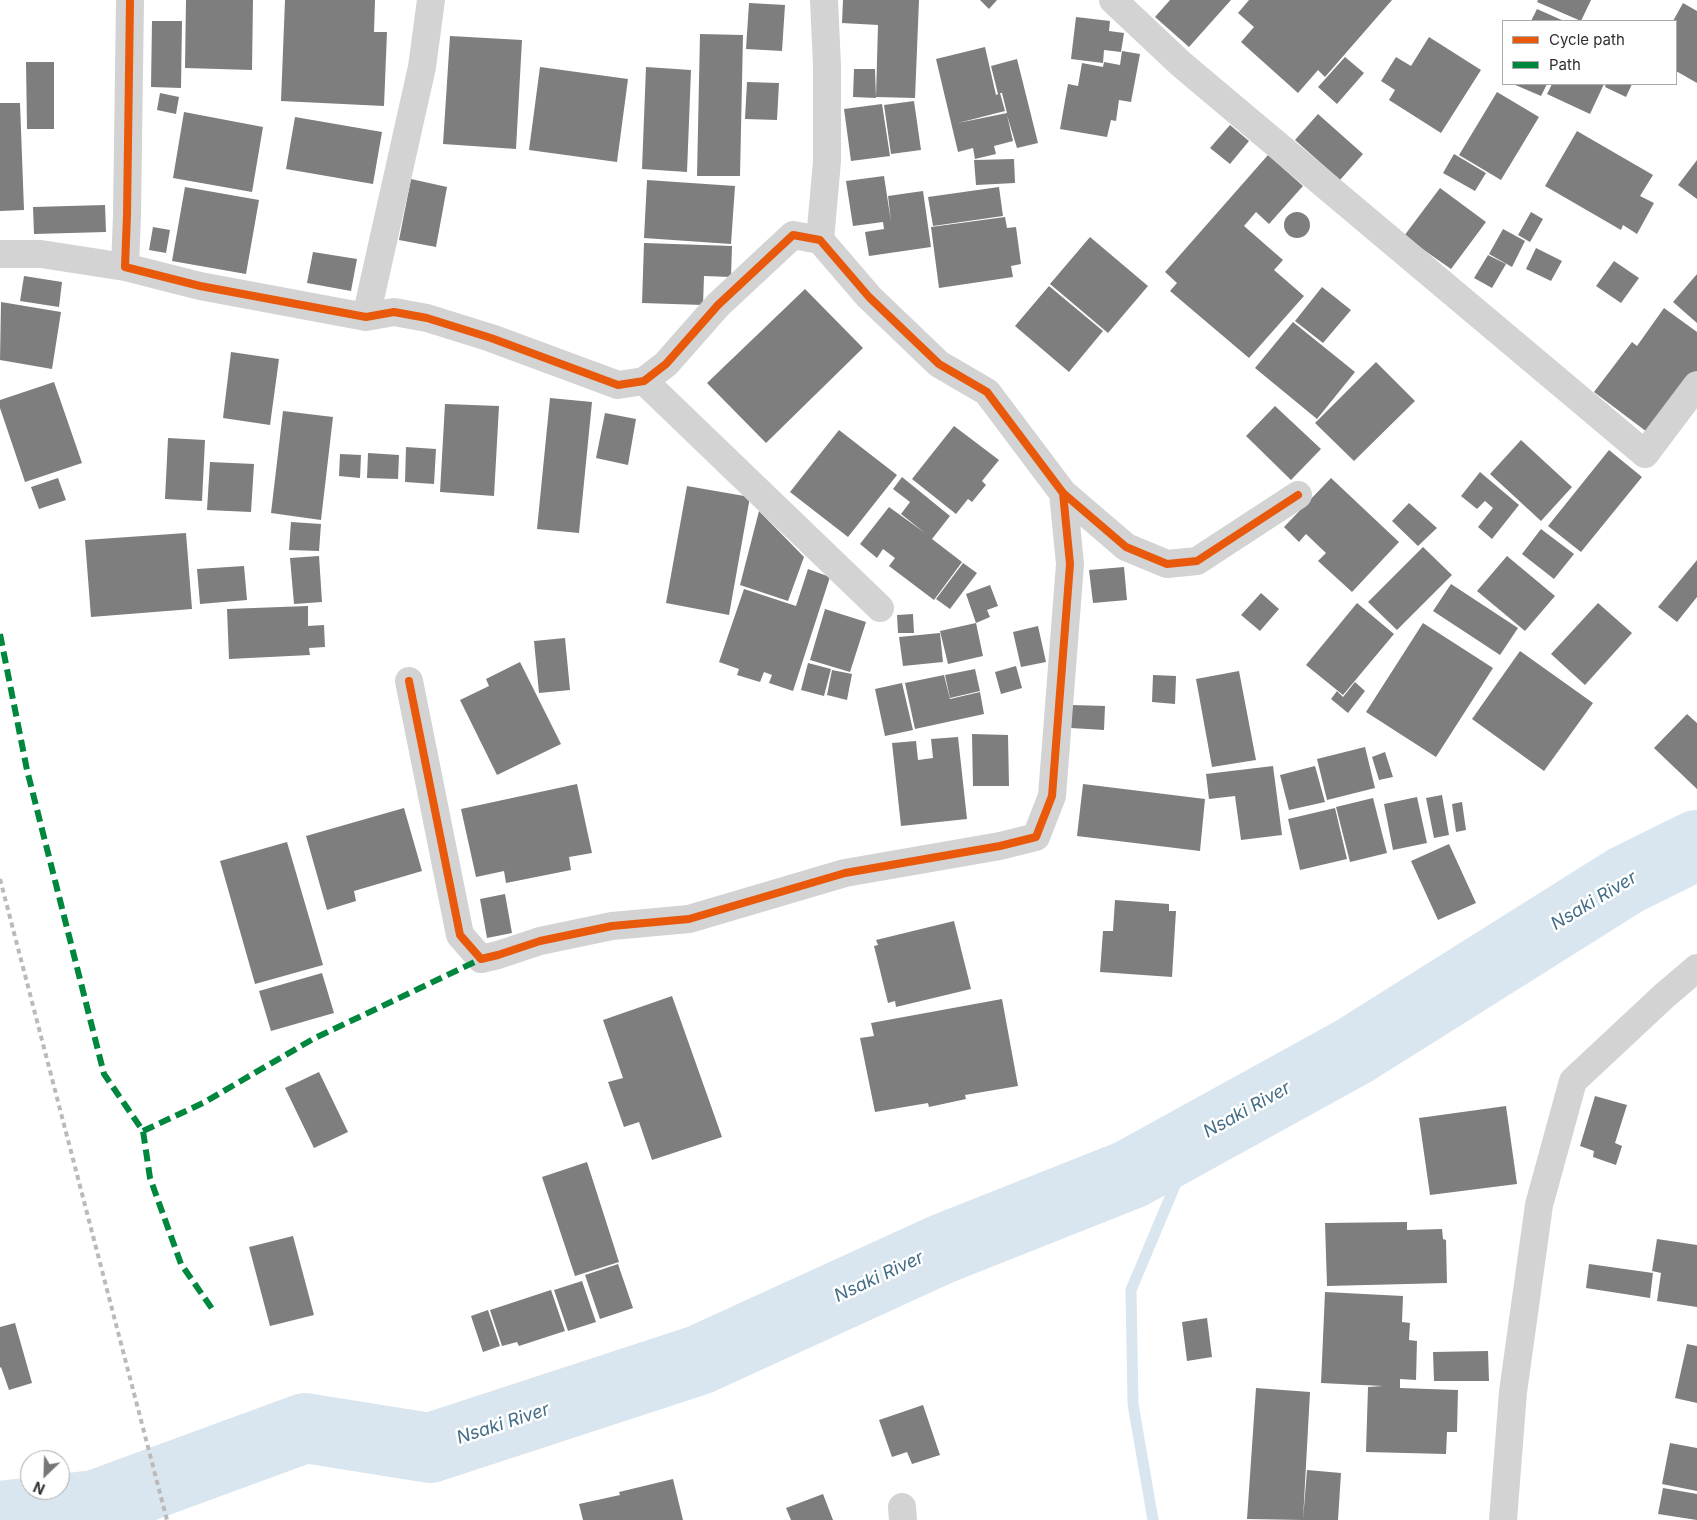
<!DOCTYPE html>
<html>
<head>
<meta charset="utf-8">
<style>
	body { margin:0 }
	#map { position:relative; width:1697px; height:1520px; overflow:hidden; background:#fff; font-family:Inter,sans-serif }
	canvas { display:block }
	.legend { position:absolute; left:1502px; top:20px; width:175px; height:65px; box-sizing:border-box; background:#fff; border:1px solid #ababab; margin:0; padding:6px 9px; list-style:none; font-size:15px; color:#2e2e2e }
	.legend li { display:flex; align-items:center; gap:10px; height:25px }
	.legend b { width:25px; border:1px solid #ababab }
	.north { position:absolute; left:20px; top:1450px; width:50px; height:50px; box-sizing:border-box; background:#fff; border:1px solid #ababab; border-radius:50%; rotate:204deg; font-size:14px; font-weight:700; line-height:20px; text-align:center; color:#2e2e2e }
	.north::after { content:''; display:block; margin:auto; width:18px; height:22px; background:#777; clip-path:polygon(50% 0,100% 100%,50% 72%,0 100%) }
</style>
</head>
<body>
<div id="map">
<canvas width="1697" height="1520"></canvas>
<ul class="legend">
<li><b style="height:6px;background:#e8590c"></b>Cycle path</li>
<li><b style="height:6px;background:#00873e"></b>Path</li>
</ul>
<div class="north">N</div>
</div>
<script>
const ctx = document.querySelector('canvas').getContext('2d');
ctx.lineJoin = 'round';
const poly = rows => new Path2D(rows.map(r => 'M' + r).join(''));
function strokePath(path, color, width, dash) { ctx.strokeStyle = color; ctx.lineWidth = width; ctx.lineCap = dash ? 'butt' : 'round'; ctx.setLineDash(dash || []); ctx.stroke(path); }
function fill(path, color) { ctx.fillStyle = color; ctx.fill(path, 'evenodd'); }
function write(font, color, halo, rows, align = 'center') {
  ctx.font = font + ' Inter,sans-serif'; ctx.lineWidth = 5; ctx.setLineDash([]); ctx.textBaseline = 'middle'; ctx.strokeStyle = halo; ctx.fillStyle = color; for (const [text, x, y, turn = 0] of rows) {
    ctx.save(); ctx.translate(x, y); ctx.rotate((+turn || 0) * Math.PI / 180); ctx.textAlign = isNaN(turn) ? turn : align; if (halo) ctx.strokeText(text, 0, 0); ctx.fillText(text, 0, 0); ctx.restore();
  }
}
strokePath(poly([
	[1153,1520,1133,1404,1131,1290,1195,1138]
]), '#dae6ef', 11);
strokePath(poly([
	[0,1516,95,1505,305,1428,430,1448,699,1360,942,1249,1131,1174,1354,1051,1626,880,1697,845]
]), '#dae6ef', 70);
fill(poly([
	[186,0,253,0,252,70,185,68],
	[285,0,375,0,374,32,387,32,384,106,281,101],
	[843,0,919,0,915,98,876,97,878,25,842,23],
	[980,0,997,0,989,9],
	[1170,0,1231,0,1189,47,1155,17],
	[1249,0,1392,0,1325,77,1318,70,1298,93,1241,42,1254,27,1238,13],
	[1538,0,1591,0,1581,21,1537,2],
	[749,3,785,5,782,51,746,49],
	[1683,3,1697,11,1697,83,1676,71,1676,21,1673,21],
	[1537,9,1564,21,1531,21],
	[1076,17,1110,21,1109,31,1124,33,1121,52,1104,50,1103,63,1071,59],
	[152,21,182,21,181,88,151,87],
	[700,34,743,35,740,176,697,176],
	[450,36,522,40,516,149,443,144],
	[1429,37,1481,70,1441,133,1389,100,1395,90,1381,81,1396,57,1411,66],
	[985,47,996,95,998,94,991,66,1017,59,1038,143,1017,148,1007,115,1013,141,994,146,996,154,975,159,973,148,958,152,936,59],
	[1000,93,1002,93,1007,113,958,123,1005,111],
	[1122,51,1140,54,1131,102,1119,100,1116,121,1111,120,1107,137,1060,129,1068,84,1078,86,1082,63,1103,67,1104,62,1120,65],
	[1345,57,1364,73,1337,104,1318,87],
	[26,62,54,62,54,129,27,129],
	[540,67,628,79,617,162,529,150],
	[646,67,691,70,687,172,642,169],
	[854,69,875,69,876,98,853,97],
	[747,82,779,83,777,120,745,119],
	[1513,84,1547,84,1541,96],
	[1552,84,1604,84,1590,114,1547,94],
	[1606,84,1632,84,1626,97,1605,87],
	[1497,92,1539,117,1501,180,1459,155],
	[160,93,179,97,176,114,157,110],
	[914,101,921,150,891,154,884,105],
	[0,103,20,103,24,210,0,211],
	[882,104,890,156,851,161,844,109],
	[184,112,263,127,252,192,173,178],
	[1318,114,1363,154,1340,180,1295,140],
	[295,117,382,132,373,184,286,169],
	[1230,125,1249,141,1230,164,1210,148],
	[1577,131,1653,175,1640,196,1654,203,1637,234,1623,225,1621,230,1545,186],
	[1454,154,1486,173,1475,191,1443,173],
	[1268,155,1303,186,1269,224,1256,212,1244,226,1283,260,1274,270,1304,296,1249,358,1170,291,1177,283,1165,272],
	[1014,159,1015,183,976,185,974,160],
	[1697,160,1697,199,1678,185],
	[884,176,891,222,888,196,923,191,931,247,869,256,865,232,884,229,883,222,853,226,846,181],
	[411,179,447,187,436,247,399,240],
	[647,180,735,186,731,244,644,238],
	[185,187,259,200,246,274,172,261],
	[999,187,1003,216,933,226,928,197],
	[1440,188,1486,222,1451,269,1404,236],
	[105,205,106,232,34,234,33,207],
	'1284 225a13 13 0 1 1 26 0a13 13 0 1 1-26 0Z',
	[1531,212,1543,219,1530,242,1518,235],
	[1005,217,1007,228,1016,227,1021,264,1011,266,1013,277,939,288,931,227],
	[153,227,170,230,166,253,149,250],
	[1503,229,1525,241,1512,267,1489,254],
	[1090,237,1148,286,1108,333,1050,284],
	[644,243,732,246,731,277,704,276,703,305,642,303],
	[1536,248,1562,261,1551,281,1526,269],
	[313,252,357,259,351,291,307,283],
	[1488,255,1506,264,1492,288,1474,278],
	[1614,261,1639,278,1621,303,1596,286],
	[1697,274,1697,323,1673,302],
	[24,276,62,282,59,307,20,301],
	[1049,286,1103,331,1069,372,1015,326],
	[1322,287,1351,310,1323,343,1295,321],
	[805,289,863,348,766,443,707,383],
	[1,302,61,312,52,369,0,360],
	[1664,308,1697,332,1697,373,1651,435,1594,392,1632,342,1637,346],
	[1293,322,1355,372,1317,419,1255,368],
	[231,352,279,359,270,425,223,418],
	[1376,362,1415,401,1354,461,1315,423],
	[54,382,82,463,25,482,0,408,0,400],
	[550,398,592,402,579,533,537,529],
	[445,404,499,406,494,496,440,492],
	[1275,406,1321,449,1291,480,1246,436],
	[283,411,333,417,321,520,271,513],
	[605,413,636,419,628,465,596,458],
	[954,426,999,460,982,481,986,485,972,502,968,499,956,514,912,479],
	[839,430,897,475,848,537,790,492],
	[168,438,205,440,202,501,165,499],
	[1521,440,1572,487,1541,521,1490,474],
	[406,447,436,449,434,484,405,482],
	[1609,450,1642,477,1581,552,1548,526],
	[368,453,399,455,398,479,367,478],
	[340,454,361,455,360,478,339,476],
	[210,462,254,464,251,512,207,510],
	[1480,472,1519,505,1492,539,1478,527,1493,508,1485,501,1477,509,1461,496],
	[902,477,950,516,932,539,962,562,934,600,889,566,895,558,883,549,877,558,860,544,889,507,925,533,901,514,910,502,893,489],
	[58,478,66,500,39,509,31,487],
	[1331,478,1399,542,1352,592,1318,561,1326,553,1306,534,1299,542,1284,527],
	[687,486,750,497,729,615,666,603],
	[1409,503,1437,528,1418,546,1392,521],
	[759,511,804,557,788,601,740,585],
	[291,522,321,524,319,551,289,550],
	[1541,529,1574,554,1554,579,1522,554],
	[186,533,192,609,91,617,85,540],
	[1423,547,1452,575,1397,630,1368,602],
	[319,556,322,602,294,604,290,558],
	[1507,556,1555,596,1525,631,1477,591],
	[1697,560,1697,597,1677,622,1658,607],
	[963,563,977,573,950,609,936,599],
	[244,566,247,600,200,604,197,569],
	[1124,567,1127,600,1093,603,1089,570],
	[808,569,830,577,793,691,769,683,772,675,764,672,760,682,737,675,739,669,719,662,744,589,796,606],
	[1451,584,1518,628,1500,655,1433,611],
	[990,585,998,606,987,610,990,617,976,623,966,594],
	[1261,593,1279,609,1260,631,1241,615],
	[1357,603,1394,634,1343,695,1306,665],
	[1598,603,1632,633,1585,685,1551,654],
	[308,606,308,626,324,625,325,647,309,648,310,655,229,659,227,609],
	[825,609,866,622,850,672,810,660],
	[913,614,914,633,898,633,897,615],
	[976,623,983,656,948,664,940,631],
	[1423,623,1493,668,1436,757,1366,712],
	[1038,626,1046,662,1021,667,1013,632],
	[940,633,943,662,903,666,899,637],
	[565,638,570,690,539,693,534,641],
	[1520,651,1593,703,1544,771,1472,719],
	[520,662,561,744,497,775,460,700,489,686,486,679],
	[808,663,831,669,824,696,801,690],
	[1016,666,1022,688,1001,694,995,672],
	[975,669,980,691,950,698,945,675],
	[832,670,852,674,847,700,827,695],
	[1239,671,1256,760,1212,767,1196,679],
	[944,675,950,699,980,692,984,714,915,729,905,683],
	[1153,675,1176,676,1175,704,1152,702],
	[1355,682,1365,691,1348,713,1331,699,1337,691,1343,697],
	[902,683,913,730,885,736,875,689],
	[1072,705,1105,706,1104,730,1071,728],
	[1687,714,1697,723,1697,789,1654,748],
	[972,734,1008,735,1009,786,973,786],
	[958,737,967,819,901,826,892,743,916,741,918,760,933,758,931,739],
	[1365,747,1375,788,1327,800,1317,759],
	[1385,752,1393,777,1379,780,1372,757],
	[1273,766,1282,835,1241,840,1235,796,1209,799,1206,774],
	[1315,766,1325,802,1289,810,1280,775],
	[577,784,592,853,569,857,571,870,506,883,504,871,476,877,461,809],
	[1083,784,1205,799,1200,851,1077,836],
	[1442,795,1449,835,1434,838,1426,798],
	[1417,797,1427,843,1393,850,1384,804],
	[1373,798,1387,853,1350,862,1336,807],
	[1462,802,1466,830,1456,832,1452,804],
	[404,808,422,871,354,891,356,901,327,910,306,836],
	[1335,808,1347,859,1300,870,1288,819],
	[287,842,323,965,255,984,220,861],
	[1449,844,1476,903,1438,920,1411,861],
	[505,894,512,933,487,938,480,899],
	[1115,900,1169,904,1169,911,1176,911,1172,977,1100,972,1103,931,1113,931],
	[954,921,971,989,896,1007,895,1001,888,1003,874,946,878,945,876,940],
	[322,973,334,1013,271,1031,259,991],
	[672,996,722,1137,652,1160,639,1122,624,1127,608,1082,623,1078,603,1020],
	[1002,999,1018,1086,965,1095,966,1099,929,1107,928,1103,875,1112,860,1038,874,1036,871,1023],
	[319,1072,348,1132,314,1148,285,1088],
	[1595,1096,1627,1105,1615,1143,1622,1146,1616,1165,1593,1157,1594,1151,1580,1146],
	[1506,1106,1517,1184,1430,1195,1419,1118],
	[587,1162,619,1262,575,1276,542,1177],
	[1407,1222,1407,1230,1442,1229,1443,1239,1446,1240,1447,1283,1327,1286,1325,1223],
	[293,1236,314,1315,270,1326,249,1247],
	[1657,1239,1697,1245,1697,1307,1657,1301,1661,1273,1652,1271],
	[618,1264,633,1308,600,1319,585,1275],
	[1589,1264,1653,1273,1650,1298,1586,1288],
	[582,1281,596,1322,568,1331,554,1290],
	[551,1290,565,1331,519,1346,517,1342,502,1346,490,1310],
	[1325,1292,1403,1296,1402,1322,1410,1323,1409,1340,1417,1341,1416,1380,1400,1379,1400,1388,1458,1390,1457,1432,1447,1432,1446,1454,1366,1452,1368,1387,1383,1386,1321,1383],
	[488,1310,500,1346,483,1352,471,1316],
	[1207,1318,1212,1357,1187,1361,1182,1322],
	[15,1323,32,1383,9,1390,1,1367,0,1368,0,1327],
	[1687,1344,1697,1346,1697,1403,1675,1398],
	[1488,1351,1489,1381,1434,1381,1433,1352],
	[1256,1388,1310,1392,1303,1520,1247,1519],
	[923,1405,940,1455,912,1464,907,1452,892,1457,879,1420],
	[1670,1443,1697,1448,1697,1491,1662,1484],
	[1307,1470,1341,1473,1338,1520,1303,1520],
	[673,1479,683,1520,583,1520,579,1504,620,1495,619,1492],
	[1663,1488,1697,1494,1697,1520,1658,1514],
	[823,1494,833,1520,791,1520,786,1508]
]), '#7e7e7e');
strokePath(poly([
	[130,0,127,215,125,267,200,286,366,317,394,312,427,318,491,338,618,385,644,381,666,364,718,305,793,235,820,240,869,297,939,364,987,392,1063,493,1126,547,1167,564,1197,561,1298,495],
	[1113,0,1181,64,1645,454,1697,385],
	[820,240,827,161,827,66,824,0],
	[0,254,41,254,125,267],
	[366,317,422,67,431,0],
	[644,381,880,608],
	[409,681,460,935,481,959,498,955,540,941,612,926,689,919,845,873,1000,846,1036,837,1052,796,1070,564,1063,493],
	[902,1507,903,1520],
	[1503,1520,1513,1392,1539,1205,1573,1081,1664,996,1697,968]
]), '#d3d3d3', 28);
strokePath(poly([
	[0,879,167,1520]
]), '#bababa', 4, [5, 4]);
strokePath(poly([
	[0,634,27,770,104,1074,143,1131,150,1178,181,1264,215,1313],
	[143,1131,203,1103,313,1039,481,959]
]), '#00873e', 6, [12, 6]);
strokePath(poly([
	[130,0,127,215,125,267,200,286,366,317,394,312,427,318,491,338,618,385,644,381,666,364,718,305,793,235,820,240,869,297,939,364,987,392,1063,493,1126,547,1167,564,1197,561,1298,495],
	[409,681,460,935,481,959,498,955,540,941,612,926,689,919,845,873,1000,846,1036,837,1052,796,1070,564,1063,493]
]), '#e8590c', 8);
write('italic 18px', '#436d88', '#fff', [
	["Nsaki River",1594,901,-31],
	["Nsaki River",1247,1110,-29],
	["Nsaki River",879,1277,-25],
	["Nsaki River",503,1424,-18]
]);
</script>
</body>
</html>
